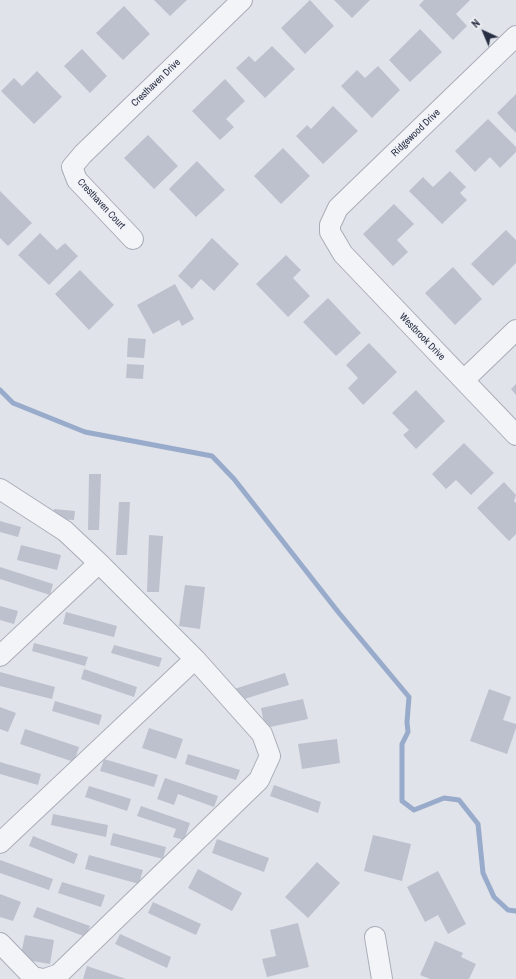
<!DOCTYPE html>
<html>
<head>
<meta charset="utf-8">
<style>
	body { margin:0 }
	#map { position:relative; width:516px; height:979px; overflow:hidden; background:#e0e3ea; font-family:"Archivo Narrow",sans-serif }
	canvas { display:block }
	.north { position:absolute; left:464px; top:12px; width:40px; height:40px; -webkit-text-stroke:3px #f0f2f7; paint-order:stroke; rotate:316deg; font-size:11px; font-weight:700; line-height:16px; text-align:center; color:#282e42 }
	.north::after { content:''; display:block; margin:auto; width:14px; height:18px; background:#282e42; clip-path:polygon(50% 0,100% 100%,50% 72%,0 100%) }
</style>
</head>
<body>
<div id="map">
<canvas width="516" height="979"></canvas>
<div class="north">N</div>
</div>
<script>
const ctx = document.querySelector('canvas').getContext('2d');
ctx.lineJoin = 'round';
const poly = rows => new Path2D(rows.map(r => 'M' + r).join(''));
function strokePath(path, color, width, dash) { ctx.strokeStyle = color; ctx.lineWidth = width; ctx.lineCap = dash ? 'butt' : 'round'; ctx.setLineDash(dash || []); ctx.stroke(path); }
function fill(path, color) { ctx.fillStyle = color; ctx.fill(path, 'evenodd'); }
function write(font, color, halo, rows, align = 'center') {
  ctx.font = font + ' "Archivo Narrow",sans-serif'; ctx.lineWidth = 3; ctx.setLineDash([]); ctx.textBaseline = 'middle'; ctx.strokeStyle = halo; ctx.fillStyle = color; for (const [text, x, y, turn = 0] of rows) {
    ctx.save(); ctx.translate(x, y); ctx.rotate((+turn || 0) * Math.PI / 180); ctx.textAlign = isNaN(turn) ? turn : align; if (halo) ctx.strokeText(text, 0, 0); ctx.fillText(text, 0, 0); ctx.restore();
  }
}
strokePath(poly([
	[0,390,13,403,85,432,212,456,234,479,339,613,409,697,407,722,408,732,402,744,402,801,414,810,444,798,459,800,478,824,483,873,494,897,508,910,516,911]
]), '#99abcb', 5);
fill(poly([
	[154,0,187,0,170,16],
	[310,0,334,26,305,54,281,28],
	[334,0,370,0,352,18],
	[424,0,470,0,456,14,467,26,453,40,419,5],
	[124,6,150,34,123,60,96,33],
	[420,29,442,52,410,82,389,60],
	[272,46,295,69,265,98,236,68,249,56,255,62],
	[82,49,107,76,90,93,64,66],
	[378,66,400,90,372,118,341,86,357,70,365,78],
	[37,71,62,97,34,124,1,91,14,78,22,86],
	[225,79,245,101,226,119,234,127,220,140,192,111],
	[516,94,516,133,497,113],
	[333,106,358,131,323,164,296,136,307,125,311,129],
	[488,119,516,147,516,152,500,168,490,157,475,172,455,151],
	[148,135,178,166,154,189,124,158],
	[283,148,310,176,281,204,254,176],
	[197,161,225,190,196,217,169,189],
	[450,171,466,187,460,193,467,200,442,224,409,191,423,177,433,187],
	[0,191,32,223,8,246,0,238],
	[394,204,414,224,397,240,408,252,393,266,363,234],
	[506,230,516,240,516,263,493,286,471,264],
	[40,233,57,250,65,243,78,256,49,285,18,255],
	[212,238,239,264,214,291,201,279,192,289,178,276],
	[286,255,301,270,293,278,310,296,288,317,256,284],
	[453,267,482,299,455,325,425,293],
	[80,270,114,305,89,330,55,294],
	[175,284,194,319,182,326,179,320,153,334,137,305],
	[328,298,361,333,336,356,303,322],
	[128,338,146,339,144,358,127,357],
	[369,343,397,372,363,405,348,388,358,378,346,365],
	[127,364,144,365,143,379,126,378],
	[516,384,516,395,511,389],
	[416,390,445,421,416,449,403,435,409,430,392,413],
	[464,443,494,473,471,495,456,480,446,489,432,474],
	[89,474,101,474,99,530,88,530],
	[504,482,516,495,514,501,516,503,516,534,509,541,477,508],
	[119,502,130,502,127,555,116,555],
	[54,509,75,511,74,520,53,519],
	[0,521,21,527,18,537,0,532],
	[149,535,163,536,159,592,147,592],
	[21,545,61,555,57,570,17,560],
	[0,567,53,584,50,595,0,579],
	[185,585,205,587,200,629,179,626],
	[0,606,18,611,14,624,0,620],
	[66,612,117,626,114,637,63,624],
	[34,643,88,657,85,666,32,651],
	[114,645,162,658,159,667,111,653],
	[84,669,137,687,134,697,81,679],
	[0,672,55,687,52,699,0,686],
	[285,673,289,685,235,702,231,690],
	[489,689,511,697,503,720,516,724,516,728,507,754,470,741],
	[303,699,308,719,265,728,261,708],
	[55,701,102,715,99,725,52,711],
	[0,707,16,713,8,732,0,729],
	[149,728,183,739,176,759,142,748],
	[25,729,79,747,74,762,20,744],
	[337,739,340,763,302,769,298,744],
	[188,754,240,770,236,780,185,764],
	[104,759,158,775,154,787,100,771],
	[0,762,41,774,38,785,0,774],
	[165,778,218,796,214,807,178,794,174,805,157,799],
	[274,785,321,802,318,813,270,796],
	[89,786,131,799,127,811,85,797],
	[141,806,190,823,184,840,173,837,176,829,137,816],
	[53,814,108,825,106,837,51,825],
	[113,833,166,847,163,859,110,845],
	[373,835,411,844,402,881,364,871],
	[33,836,78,854,74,864,29,846],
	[217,839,269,858,264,872,212,853],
	[89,855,143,870,139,884,85,869],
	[0,860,53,879,49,890,0,873],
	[317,862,340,883,308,918,285,897],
	[198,869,242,893,232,911,188,888],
	[438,871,466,924,448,934,438,915,425,922,407,887],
	[62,882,105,895,101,907,58,893],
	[0,894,21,902,13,921,0,917],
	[153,902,201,924,196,935,148,913],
	[37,907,90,926,86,937,33,917],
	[298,923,309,967,267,977,262,959,276,956,270,930],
	[120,934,171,957,167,968,115,944],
	[25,935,54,940,50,964,20,959],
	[435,941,463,953,461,957,476,964,469,979,430,979,420,975],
	[87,966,126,979,83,979]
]), '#bdc1cd');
const minor = poly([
	[516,36,338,208,330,225,330,232,343,254,516,435],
	[133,239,77,180,72,167,83,154,242,0],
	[464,380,516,330],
	[0,489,65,531,99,563,195,659,262,734,270,756,259,780,59,974,45,979],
	[0,656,99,563],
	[0,843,195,659],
	[375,937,382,979],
	[0,943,33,977,43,979]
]);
strokePath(minor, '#a9adb8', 22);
strokePath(minor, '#f3f4f8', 20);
write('10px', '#282e42', '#f0f2f7', [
	["Cresthaven Drive",156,83,-44],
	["Ridgewood Drive",416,133,-44],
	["Cresthaven Court",101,204,47],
	["Westbrook Drive",422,337,46]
]);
</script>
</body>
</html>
